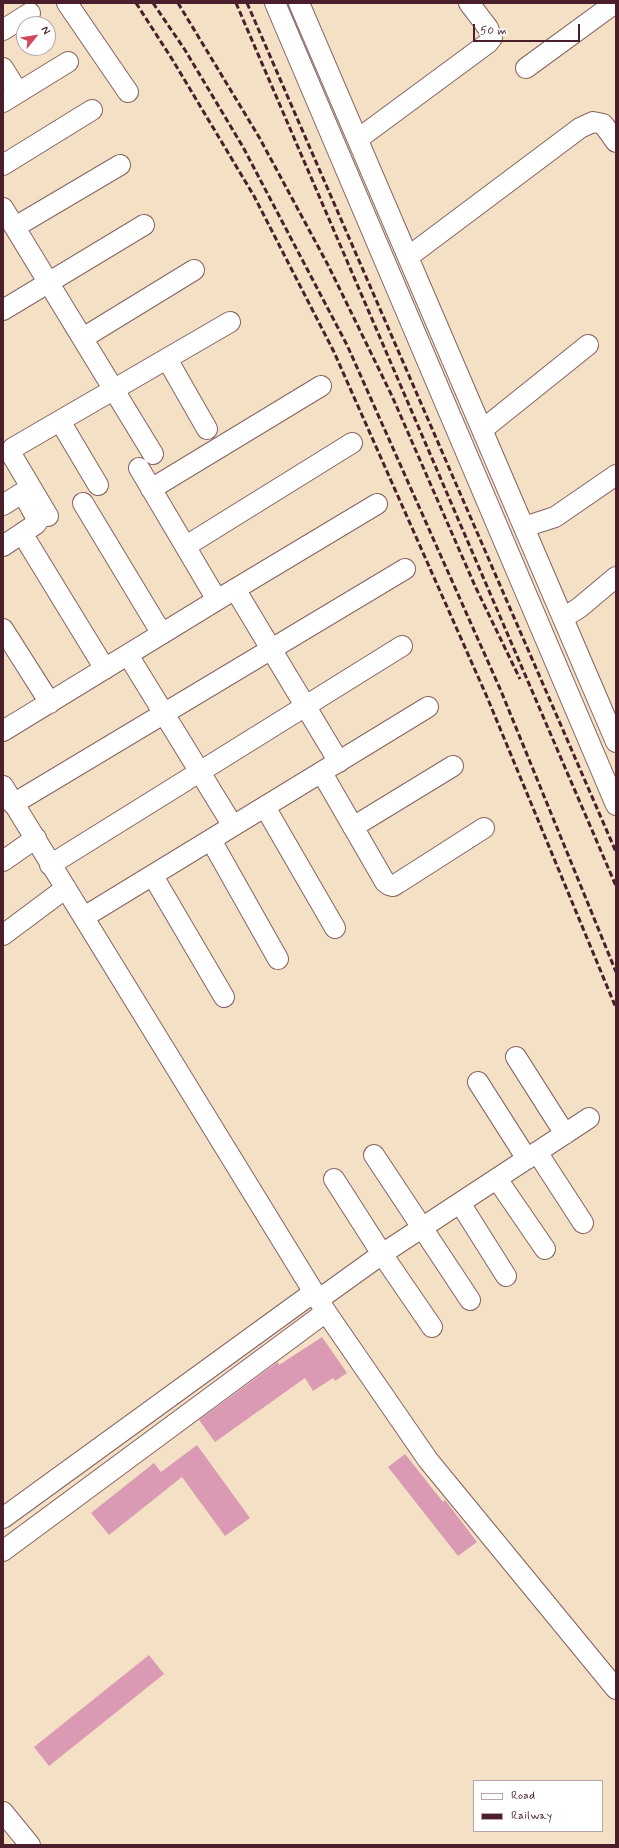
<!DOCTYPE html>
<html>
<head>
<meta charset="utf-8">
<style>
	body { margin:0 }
	#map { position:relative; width:619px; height:1848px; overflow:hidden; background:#f4e0c5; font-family:Mynerve,sans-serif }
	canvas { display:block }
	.frame { position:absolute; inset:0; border:4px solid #4a1f2b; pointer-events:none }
	.legend { position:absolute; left:473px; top:1780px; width:130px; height:52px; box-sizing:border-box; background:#fff; border:1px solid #b7a5aa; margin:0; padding:5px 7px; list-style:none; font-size:12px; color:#4a1f2b }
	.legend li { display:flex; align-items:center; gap:8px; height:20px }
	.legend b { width:20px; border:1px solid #b7a5aa }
	.north { position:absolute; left:16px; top:16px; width:40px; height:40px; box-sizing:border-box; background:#fff; border:1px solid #b7a5aa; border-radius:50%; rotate:60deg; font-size:11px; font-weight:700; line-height:16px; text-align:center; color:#4a1f2b }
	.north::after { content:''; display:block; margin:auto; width:14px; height:18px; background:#d1495b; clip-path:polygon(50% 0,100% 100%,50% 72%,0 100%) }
	.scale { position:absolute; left:473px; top:24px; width:107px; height:18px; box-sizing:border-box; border:2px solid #4a1f2b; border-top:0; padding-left:5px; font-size:12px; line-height:14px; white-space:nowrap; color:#4a1f2b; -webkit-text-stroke:3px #fff; paint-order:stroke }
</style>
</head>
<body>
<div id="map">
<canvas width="619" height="1848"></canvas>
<div class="frame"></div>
<ul class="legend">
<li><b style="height:5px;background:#fff"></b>Road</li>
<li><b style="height:5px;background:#4a1f2b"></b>Railway</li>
</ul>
<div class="north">N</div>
<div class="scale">50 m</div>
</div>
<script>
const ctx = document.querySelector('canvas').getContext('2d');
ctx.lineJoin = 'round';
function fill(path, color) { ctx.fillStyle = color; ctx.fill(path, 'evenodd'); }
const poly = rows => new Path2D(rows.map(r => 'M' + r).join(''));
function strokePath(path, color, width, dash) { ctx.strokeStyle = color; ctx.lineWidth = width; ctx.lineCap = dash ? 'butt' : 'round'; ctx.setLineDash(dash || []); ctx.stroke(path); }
fill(poly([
	[322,1337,347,1373,335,1381,333,1378,313,1391,305,1378,215,1442,199,1420,278,1362,279,1365],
	[197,1445,250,1518,225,1536,182,1477,109,1535,91,1513,154,1463,161,1472],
	[405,1454,443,1502,445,1500,477,1542,458,1556,388,1467],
	[149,1655,164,1674,49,1766,34,1747]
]), '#da9ab4');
const minor = poly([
	[67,3,128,92],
	[275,3,616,805],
	[299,3,616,742],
	[3,30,30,13],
	[3,68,18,92],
	[526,68,615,3],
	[3,102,68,62],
	[358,139,488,43,492,38,488,28,469,3],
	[3,165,92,110],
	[3,208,153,454],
	[15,227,120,165],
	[408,257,580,128,593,122,603,124,616,142],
	[3,310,144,225],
	[83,338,194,270],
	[167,359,207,429],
	[60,421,98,485],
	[482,430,588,345],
	[139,468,217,600],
	[151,489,321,386],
	[83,503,162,634],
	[3,505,22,493],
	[48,516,13,457,12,452,13,448,230,322],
	[524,527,555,517,616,475],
	[28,543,105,669],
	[3,546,36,524,38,521,27,501],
	[186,546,352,443],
	[235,589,339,762],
	[563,618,579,608,616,577],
	[3,629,50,703],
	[128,655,233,826],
	[3,731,217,600,377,504],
	[322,773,385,882,389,885,393,886,398,883,484,828],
	[3,786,326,1312,428,1460,616,1689],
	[13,804,405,569],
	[265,807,335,928],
	[353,827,453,766],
	[211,840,278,959],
	[3,861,36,838],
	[50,865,402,646],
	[153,876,224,997],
	[84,917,428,707],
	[3,935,66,888],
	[516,1057,565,1134],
	[478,1082,527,1159],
	[537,1152,583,1223],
	[374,1155,470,1300],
	[334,1179,382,1254,432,1327],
	[497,1179,545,1249],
	[460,1203,506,1276],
	[318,1300,382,1254,589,1118],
	[3,1518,314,1292],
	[3,1551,326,1312],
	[3,1812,30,1845]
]);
strokePath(minor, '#866361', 22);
strokePath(minor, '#fff', 20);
strokePath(poly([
	[136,3,172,59,254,196,334,352,487,697,616,1008],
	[153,3,185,50,243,147,347,345,501,691,616,972],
	[178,3,259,137,328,265,392,396,475,586,520,679],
	[236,3,616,886],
	[247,3,616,852]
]), '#4a1f2b', 3, [6, 3]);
</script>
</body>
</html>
